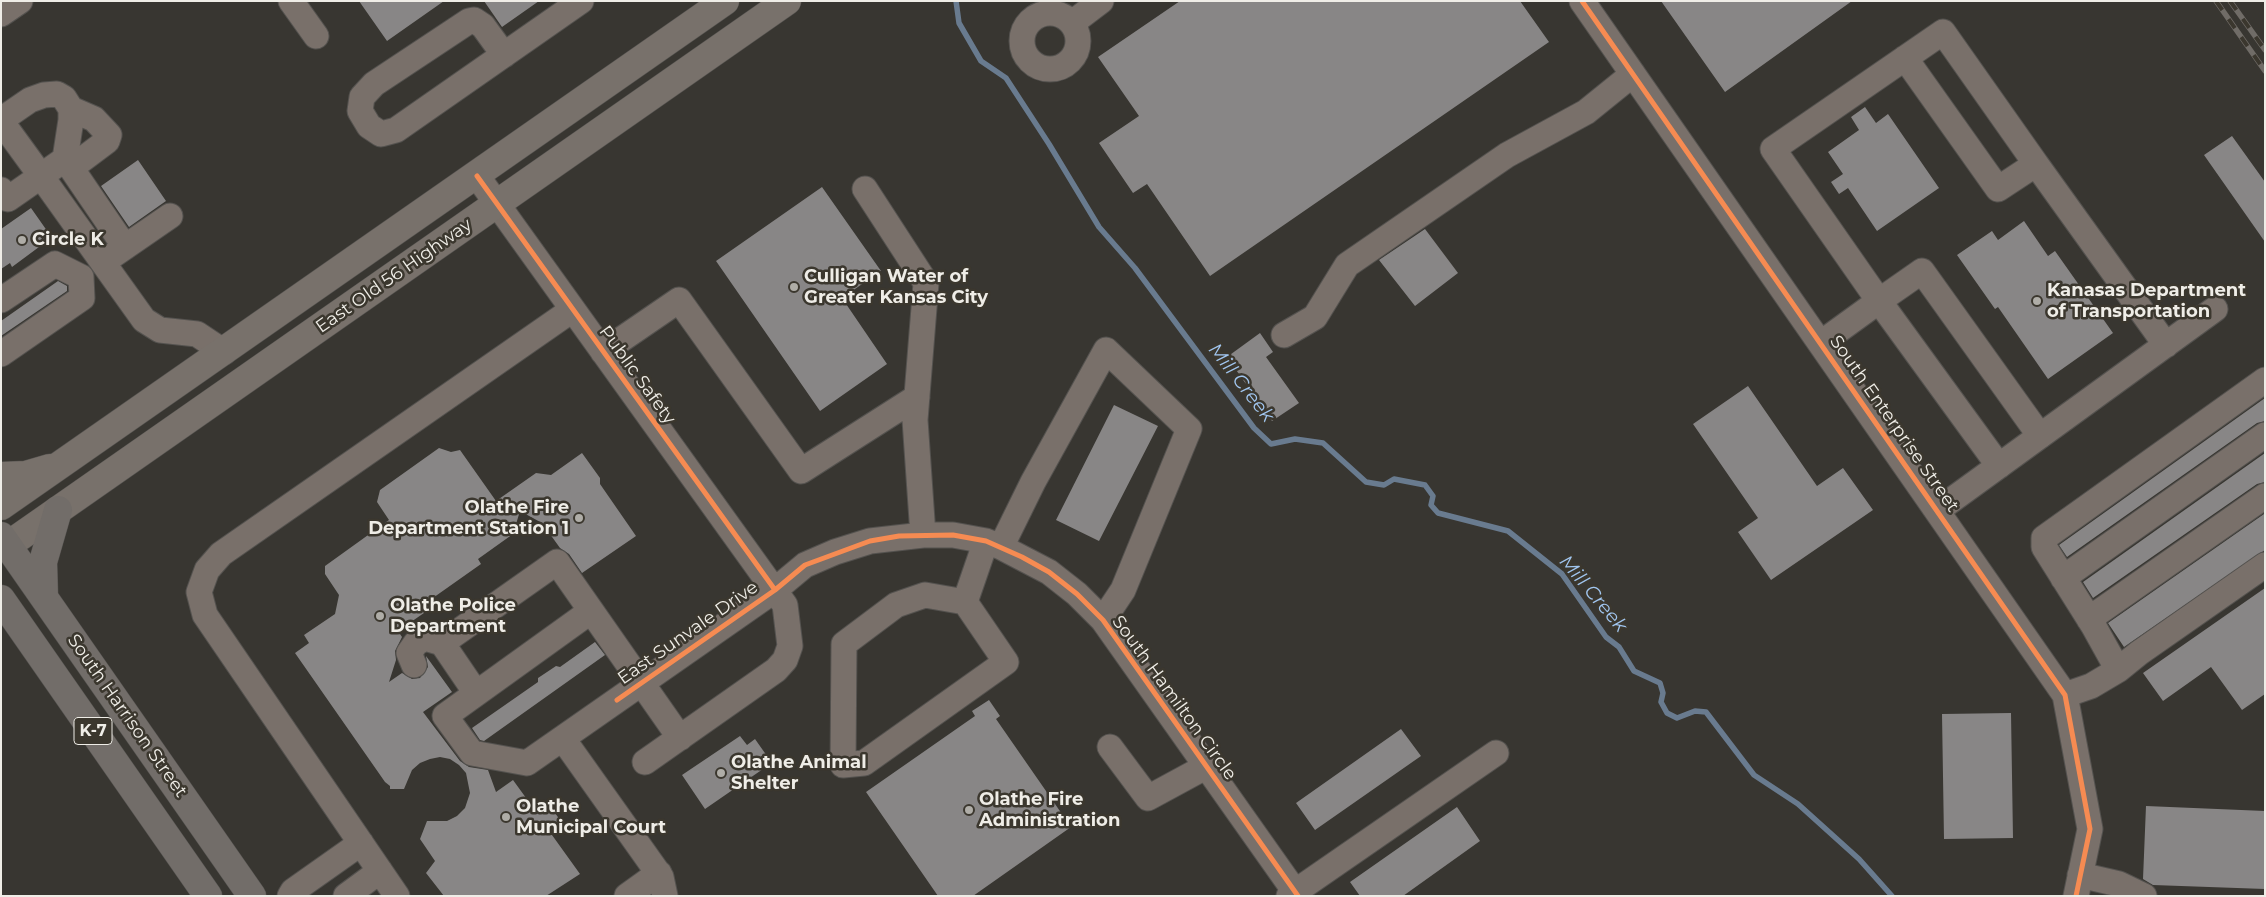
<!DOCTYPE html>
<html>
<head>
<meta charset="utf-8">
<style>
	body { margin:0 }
	#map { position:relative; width:2266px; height:897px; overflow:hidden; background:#383631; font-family:Montserrat,sans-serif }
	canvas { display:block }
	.frame { position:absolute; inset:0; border:2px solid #efede7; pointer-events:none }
</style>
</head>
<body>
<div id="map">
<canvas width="2266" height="897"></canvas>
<div class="frame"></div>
</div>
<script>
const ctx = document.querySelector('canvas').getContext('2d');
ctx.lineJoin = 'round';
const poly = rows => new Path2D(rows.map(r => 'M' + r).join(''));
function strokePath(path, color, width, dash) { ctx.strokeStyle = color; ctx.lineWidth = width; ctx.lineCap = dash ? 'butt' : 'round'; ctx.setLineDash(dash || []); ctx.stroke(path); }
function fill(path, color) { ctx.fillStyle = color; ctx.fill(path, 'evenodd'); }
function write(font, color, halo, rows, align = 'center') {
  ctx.font = font + ' Montserrat,sans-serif'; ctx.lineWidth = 5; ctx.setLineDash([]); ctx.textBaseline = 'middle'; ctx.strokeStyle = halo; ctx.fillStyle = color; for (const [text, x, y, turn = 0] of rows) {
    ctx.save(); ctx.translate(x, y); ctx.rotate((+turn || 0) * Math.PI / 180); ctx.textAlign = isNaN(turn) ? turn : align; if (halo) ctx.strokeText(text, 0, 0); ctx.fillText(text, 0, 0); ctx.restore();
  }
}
strokePath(poly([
	[956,1,959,23,981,61,1006,78,1049,144,1099,227,1135,268,1254,428,1271,444,1295,439,1323,443,1366,482,1384,485,1394,479,1425,485,1433,496,1431,505,1438,513,1508,531,1562,574,1606,637,1619,647,1634,671,1660,683,1663,693,1661,702,1667,713,1677,718,1695,711,1706,712,1754,775,1798,804,1859,859,1892,896]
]), '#697b8f', 5.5);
fill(poly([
	[359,1,444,1,387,41],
	[484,1,539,1,502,27],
	[1180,1,1520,1,1549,42,1210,276,1147,184,1133,193,1099,143,1139,116,1098,57],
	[1661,1,1852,1,1725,92],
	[1865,107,1876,123,1888,114,1939,188,1877,231,1848,188,1839,194,1831,182,1843,174,1828,152,1859,130,1851,117],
	[2232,136,2265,182,2265,242,2204,155],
	[138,160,166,201,129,227,101,186],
	[822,187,881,271,842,298,887,364,820,411,716,261],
	[31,208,50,235,37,244,39,247,12,267,10,263,1,269,1,229],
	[2024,221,2048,256,2055,251,2113,333,2048,379,1998,307,1995,309,1957,255,1992,231,1998,240],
	[1425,229,1458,273,1415,306,1379,260],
	[58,281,67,286,67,291,1,336,1,321],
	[1260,333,1273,352,1266,357,1299,403,1272,421,1227,357],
	[1748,386,1817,486,1843,468,1873,510,1771,580,1738,532,1758,518,1693,424],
	[2265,398,2265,421,2257,423,2067,557,2059,545],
	[1114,405,1158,426,1099,541,1056,520],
	[439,448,451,452,460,450,496,501,536,473,551,475,582,453,600,478,600,484,636,536,582,573,569,554,560,548,542,523,520,511,513,534,478,559,481,564,430,600,434,606,398,631,402,637,395,651,396,660,389,682,402,673,412,679,420,678,428,667,426,656,452,692,423,712,460,761,469,767,488,770,496,792,513,780,537,813,549,804,564,826,552,835,580,874,546,896,444,896,426,873,435,861,420,839,427,821,447,821,457,816,465,808,470,793,466,773,459,765,450,759,440,757,430,759,420,763,412,770,404,789,390,789,390,786,385,782,295,653,309,643,304,635,335,614,339,595,325,574,325,566,389,520,377,502,380,490],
	[2265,453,2265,482,2257,484,2093,598,2083,582],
	[2264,514,2265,550,2124,647,2108,623],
	[2265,588,2265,694,2242,710,2211,667,2163,701,2143,673],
	[595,642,605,655,484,741,480,740,472,728,538,682,538,678,556,666,560,667],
	[989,700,1000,716,996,719,1071,827,973,896,938,896,866,792,975,716,972,711],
	[2011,713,2013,838,1944,839,1942,714],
	[1401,729,1421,756,1315,830,1296,803],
	[740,736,747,745,755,739,767,756,759,762,763,769,705,809,682,775],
	[2146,806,2265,811,2265,889,2153,885,2143,879],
	[1457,807,1480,841,1403,896,1360,896,1350,882]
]), '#888686');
const minor = poly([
	[291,1,316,36],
	[1582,1,2065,695,2090,829,2076,896],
	'1022 41a28 28 0 1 1 56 0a28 28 0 1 1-56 0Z',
	[1,14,20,1],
	[1072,23,1101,1],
	[504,55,483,26,474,20,469,21,374,84,362,97,360,111,369,126,381,134,396,130,581,1],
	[1905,58,1998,189,2036,164,1943,32,1773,149,1879,301,1922,271,2040,436],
	[1,120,30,100,44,95,57,94,64,98,71,109,71,120,65,159],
	[1,121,41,176,8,199,1,190],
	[2036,164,2166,345],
	[71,168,107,141,109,135,94,119,71,109],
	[477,176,785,605,790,646,785,660,776,670,645,762],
	[865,189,926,283,915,420,923,535],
	[125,247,65,159,41,176,144,320,160,330,197,334,224,352],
	[112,256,170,216],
	[1,300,55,264,81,277],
	[1284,335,1315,317,1347,265,1507,155,1586,112,1633,74],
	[1821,343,1879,301,1999,466],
	[603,352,679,300,801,471,917,397],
	[1,354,82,298,81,277],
	[1938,510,2215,309],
	[1001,547,1033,482,1106,350,1189,429,1123,590,1103,620],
	[2063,578,2265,435],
	[965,602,1006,662,864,763,843,765,844,644,896,605,925,595,965,602,986,541],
	[591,611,445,716,472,753,527,763,775,590,805,565,835,552,870,541,923,535,953,535,986,541,1001,547,1049,572,1077,594,1103,620,1298,896],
	[2089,619,2265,496],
	[442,643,476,693],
	[414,665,409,653,416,643,425,638,442,643,557,562,680,738],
	[2118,670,2093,625,2044,547,2044,538,2265,380],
	[2065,695,2091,686,2118,670,2139,653,2265,565],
	[563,739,661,877,665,896],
	[1110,747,1148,798,1207,766],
	[2080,875,2119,884,2144,896],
	[290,896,293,891,361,843],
	[346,896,380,871],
	[397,896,205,615,199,592,207,570,221,554,572,310],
	[627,896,659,873],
	[1289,896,1496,753]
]);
const major = poly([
	[1,476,26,475,50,468],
	[1,506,725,1],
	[8,545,787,1]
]);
const highway = poly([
	[1,536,252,896],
	[44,597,43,562,58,510],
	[1,599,208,896]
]);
strokePath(minor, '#54524f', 27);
strokePath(major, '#54524f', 29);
strokePath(highway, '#54524f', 29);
strokePath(minor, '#79706a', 25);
strokePath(major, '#78716b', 28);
strokePath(highway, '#726d69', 28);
const rail = poly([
	[2216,1,2265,71],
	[2230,1,2265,50]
]);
strokePath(rail, '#706c67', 5.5);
strokePath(rail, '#3b372e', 4, [11]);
strokePath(poly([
	[1582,1,2065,695,2090,829,2076,896],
	[477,176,775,590],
	[617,700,775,590,805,565,870,541,899,536,953,535,986,541,1022,557,1049,572,1077,594,1103,620,1298,896]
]), '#f68b52', 5);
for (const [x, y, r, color] of [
	[22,240,5,"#afada7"],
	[794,287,5,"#afada7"],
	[2037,301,5,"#afada7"],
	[579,518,5,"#afada7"],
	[380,616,5,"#afada7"],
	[721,773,5,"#afada7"],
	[969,810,5,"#afada7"],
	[506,817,5,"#afada7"]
]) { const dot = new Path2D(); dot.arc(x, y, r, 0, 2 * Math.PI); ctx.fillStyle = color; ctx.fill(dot); strokePath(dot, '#3b372e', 2); }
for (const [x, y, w] of [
	[93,731,38]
]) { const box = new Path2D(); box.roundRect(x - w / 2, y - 13.5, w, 27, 4); ctx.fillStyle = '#3b372e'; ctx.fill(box); strokePath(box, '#efede7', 1); }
write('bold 16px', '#efede7', null, [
	["K-7",93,731]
]);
write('bold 18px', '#efede7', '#3b372e', [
	["Circle K",32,240],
	["Culligan Water of",804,277],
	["Greater Kansas City",804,298],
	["Kanasas Department",2047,291],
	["of Transportation",2047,312],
	["Olathe Fire",569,508,"right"],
	["Department Station 1",569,529,"right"],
	["Olathe Police",390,606],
	["Department",390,627],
	["Olathe Animal",731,763],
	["Shelter",731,784],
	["Olathe Fire",979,800],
	["Administration",979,821],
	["Olathe",516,807],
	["Municipal Court",516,828]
], 'left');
write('18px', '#efede7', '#3b372e', [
	["East Old 56 Highway",394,276,-35],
	["Public Safety",637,375,54],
	["South Enterprise Street",1894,424,55],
	["East Sunvale Drive",688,633,-35],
	["South Hamilton Circle",1174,698,54],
	["South Harrison Street",127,716,55]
]);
write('italic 19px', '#a1c6f0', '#3b372e', [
	["Mill Creek",1241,383,52],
	["Mill Creek",1593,594,50]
]);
</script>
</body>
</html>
